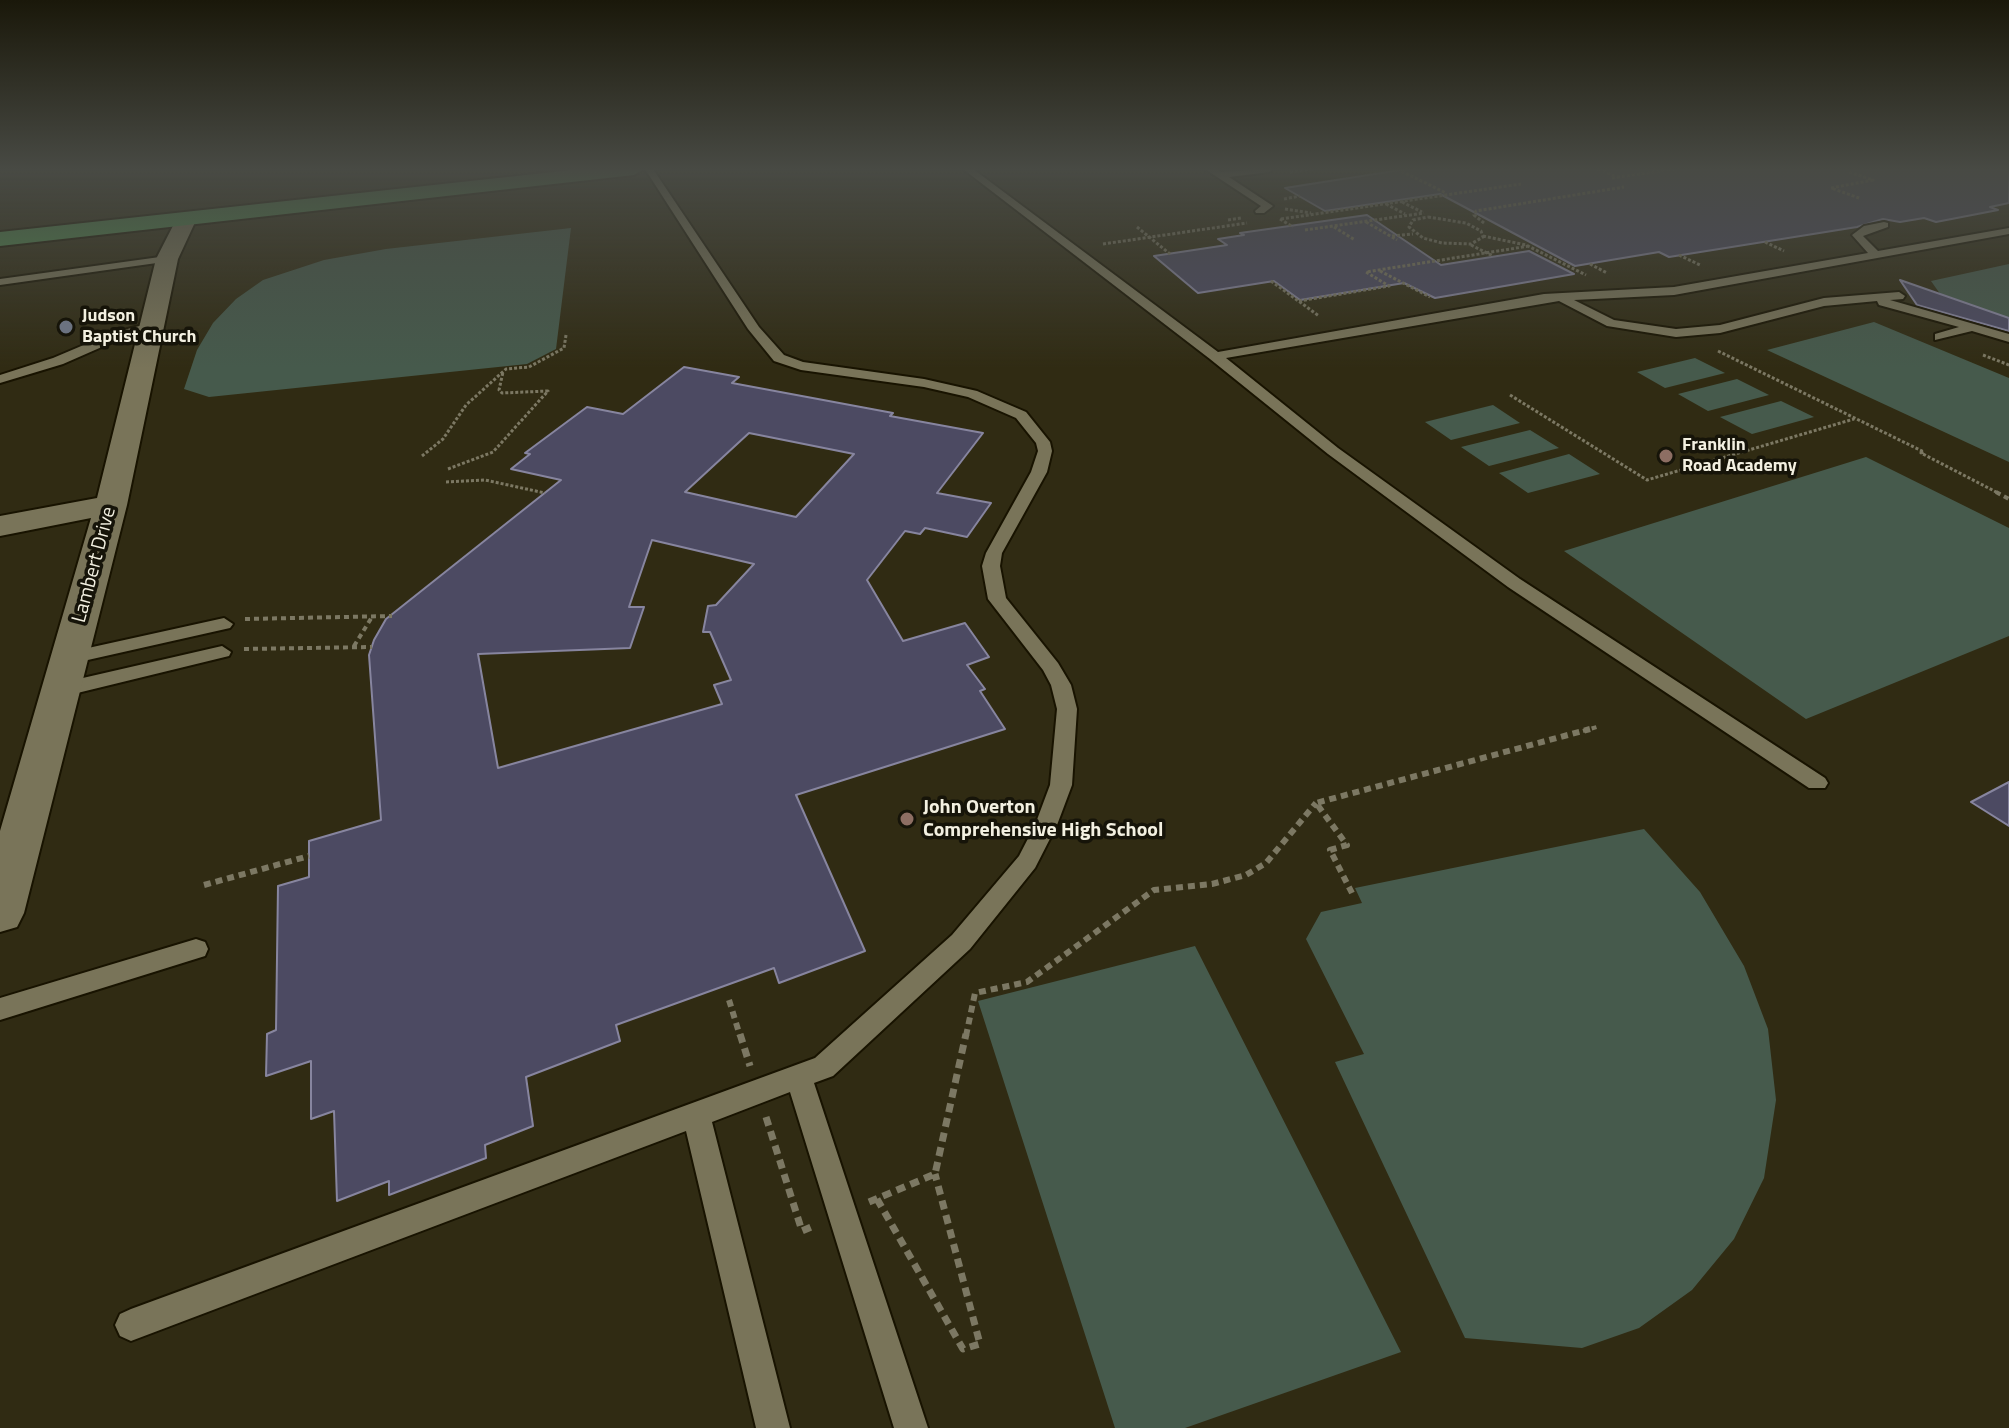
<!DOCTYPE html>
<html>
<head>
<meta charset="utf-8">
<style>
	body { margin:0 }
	canvas { display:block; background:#302b13 }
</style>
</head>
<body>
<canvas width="2009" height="1428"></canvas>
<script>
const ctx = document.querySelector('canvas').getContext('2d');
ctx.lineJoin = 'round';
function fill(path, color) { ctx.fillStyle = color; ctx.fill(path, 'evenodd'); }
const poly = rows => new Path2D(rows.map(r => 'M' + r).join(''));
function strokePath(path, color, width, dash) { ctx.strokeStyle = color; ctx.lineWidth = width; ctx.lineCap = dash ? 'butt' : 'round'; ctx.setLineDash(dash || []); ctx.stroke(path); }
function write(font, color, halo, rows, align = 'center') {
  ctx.font = font + ' "Titillium Web",sans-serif'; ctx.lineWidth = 7; ctx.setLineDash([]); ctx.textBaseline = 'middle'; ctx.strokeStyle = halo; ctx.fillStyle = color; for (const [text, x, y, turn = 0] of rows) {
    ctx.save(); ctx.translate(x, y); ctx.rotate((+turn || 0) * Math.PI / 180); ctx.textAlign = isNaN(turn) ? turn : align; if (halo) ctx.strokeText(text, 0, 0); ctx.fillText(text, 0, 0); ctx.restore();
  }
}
fill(poly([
	[571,228,556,349,527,364,209,397,184,389,197,350,213,323,236,299,263,280,324,260,386,249],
	[2009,264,2009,318,1943,298,1931,281],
	[1874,322,2009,378,2009,462,1767,350],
	[1695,358,1725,373,1665,388,1637,372],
	[1737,379,1769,395,1708,411,1678,394],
	[1781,401,1814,417,1752,434,1720,417],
	[1493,405,1520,423,1451,440,1425,422],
	[1530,430,1559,448,1489,466,1461,447],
	[1569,454,1600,474,1528,493,1499,473],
	[1866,457,2009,528,2009,636,1806,719,1564,551],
	[1644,829,1700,892,1744,966,1768,1029,1776,1100,1764,1178,1734,1239,1692,1290,1639,1328,1582,1348,1465,1338,1335,1062,1364,1054,1306,939,1321,912,1362,903,1355,888],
	[1195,946,1401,1352,1185,1428,1115,1428,978,1001]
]), '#465a4c');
const building = poly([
	[1413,168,2009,168,2009,203,1990,207,1998,210,1936,222,1924,218,1900,222,1883,219,1857,227,1669,257,1659,252,1575,266,1440,194,1325,211,1285,188,1413,168],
	[1367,215,1441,265,1529,251,1574,274,1435,298,1404,283,1300,300,1274,281,1198,293,1154,256,1227,245,1218,239,1244,235,1240,233,1367,215],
	[1900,280,2009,318,2009,331,1917,305,1900,280],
	[684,367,739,377,732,383,893,413,890,416,983,433,937,493,991,503,967,537,925,528,920,534,905,531,867,580,903,641,965,623,989,657,967,665,985,689,980,691,1005,729,796,795,865,951,779,983,774,968,616,1025,620,1041,526,1077,533,1126,485,1145,486,1158,389,1195,389,1181,337,1201,334,1111,311,1119,311,1061,266,1076,267,1034,276,1030,278,886,309,877,309,841,381,820,369,655,374,640,386,619,561,480,511,469,530,454,525,453,587,407,623,414,684,367],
	[749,433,854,454,796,517,685,492,749,433],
	[652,540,754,564,716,605,708,606,703,632,710,632,731,680,714,685,722,704,498,768,478,654,630,648,644,607,629,607,652,540],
	[2009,782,2009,826,1971,802,2009,782]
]);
fill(building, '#4c4a62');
strokePath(building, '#87859f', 2);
const lane = poly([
	[645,169,653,169,759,327,784,355,803,362,924,379,977,391,1026,412,1050,442,1052,451,1047,472,1002,553,1000,566,1006,598,1058,663,1071,685,1077,709,1072,785,1057,825,1035,868,970,949,833,1076,814,1083,928,1428,894,1428,790,1092,712,1122,790,1428,756,1428,686,1131,131,1341,120,1336,115,1325,120,1314,131,1309,815,1058,952,935,1019,856,1035,825,1050,785,1057,709,1051,685,1043,670,988,599,982,566,986,553,1031,472,1038,451,1036,443,1016,418,968,397,924,387,801,370,774,361,748,329,645,169],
	[963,169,973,169,1218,352,1544,294,1674,287,1868,253,1852,235,1864,226,1884,222,1888,223,1888,227,1863,236,1878,251,2009,228,2009,234,1674,295,1574,300,1614,320,1676,329,1720,325,1824,298,1899,292,1905,296,1903,299,1890,300,2009,334,2009,342,1972,331,1935,340,1935,334,1959,327,1879,305,1877,301,1824,306,1720,333,1676,337,1607,326,1559,301,1226,358,1338,448,1520,579,1825,778,1828,783,1825,788,1809,788,1508,587,1328,454,1210,359,963,169],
	[1205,169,1216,169,1221,172,1273,169,1269,172,1229,177,1273,206,1264,213,1256,213,1255,211,1261,206,1205,169],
	[167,256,173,259,171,261,0,285,0,279,167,256],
	[151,323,157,327,155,330,120,339,63,364,0,383,0,375,53,358,112,333,151,323],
	[224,618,233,624,230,628,70,664,61,658,70,652,224,618],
	[222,646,231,652,229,656,61,697,51,690,61,683,222,646],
	[196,939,205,942,208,949,205,956,0,1020,0,998,196,939]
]);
const street = poly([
	[187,212,197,218,178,259,127,505,24,913,17,927,0,932,0,831,91,518,0,536,0,516,97,498,156,259,177,218,187,212]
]);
const primary = poly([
	[581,169,644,169,634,175,0,246,0,232,581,169]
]);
strokePath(lane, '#181300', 4);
strokePath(street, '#181300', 4);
strokePath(primary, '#181300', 4);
strokePath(poly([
	[1397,169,1446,193],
	[1598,169,1617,177],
	[1290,172,1313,169],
	[1849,172,1873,180,1831,188,1859,198],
	[1612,178,1674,169],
	[1284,199,1300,196],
	[1402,202,1422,212],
	[1386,204,1405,214],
	[1285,209,1311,213],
	[1428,217,1466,223,1481,231,1483,237,1471,244,1442,243,1423,238,1409,227,1413,220,1428,217],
	[1280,219,1293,227],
	[1281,219,1521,184],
	[1228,220,1241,218],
	[1366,222,1397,240],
	[1484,223,1474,215,1476,211,1624,187],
	[1137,227,1170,254],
	[1334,227,1355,240],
	[1305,230,1424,213],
	[1392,236,1413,234],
	[1483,236,1526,245,1586,275],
	[1765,242,1784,251],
	[1103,244,1247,223],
	[1471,245,1493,256],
	[1679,255,1700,265],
	[1590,264,1607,273],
	[1380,271,1430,297],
	[1271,281,1319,316],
	[1299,301,1389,286,1366,272,1529,246],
	[1718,351,1924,452,1921,453,2000,494],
	[1983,355,2009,365],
	[1510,395,1647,480,1854,419],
	[422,456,443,439,466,405,506,369,529,367,564,348,566,335],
	[448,469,493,452,548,391,502,393,499,390,503,372],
	[446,482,485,480,545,493]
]), '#7c7863', 3, [3, 2]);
strokePath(poly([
	[1996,492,2009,499],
	[245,619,392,616],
	[354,646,372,617],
	[244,649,372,647],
	[1583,731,1600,726]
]), '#7c7863', 4, [5, 4]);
strokePath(poly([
	[204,885,309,856],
	[1352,893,1330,850,1347,845,1316,803,1590,729],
	[729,1000,740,1036],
	[966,1036,975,993,1027,982,1154,890,1212,884,1246,875,1266,863,1316,803]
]), '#7c7863', 6, [7, 5]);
strokePath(poly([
	[740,1034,750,1066],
	[766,1117,802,1231,816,1225],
	[877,1199,963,1349,980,1344,935,1174],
	[869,1202,935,1174,966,1034]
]), '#7c7863', 7, [9, 6]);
fill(lane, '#797459');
fill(street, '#797459');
fill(primary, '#4e8a4f');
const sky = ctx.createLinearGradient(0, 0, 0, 368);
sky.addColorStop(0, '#1a180a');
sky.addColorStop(0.46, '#484a44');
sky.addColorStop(1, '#484a4400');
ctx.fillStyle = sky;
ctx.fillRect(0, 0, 2009, 368);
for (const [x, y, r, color] of [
	[66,327,8,"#6b7280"],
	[1666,456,8,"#8d6e63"],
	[907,819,8,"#8d6e63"]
]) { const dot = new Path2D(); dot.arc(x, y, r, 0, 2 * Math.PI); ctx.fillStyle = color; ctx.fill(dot); strokePath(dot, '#161409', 3); }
write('bold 18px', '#f3f0e1', '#161409', [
	["Judson",82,317],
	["Baptist Church",82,338],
	["Franklin",1682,446],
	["Road Academy",1682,467]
], 'left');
write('20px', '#f3f0e1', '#161409', [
	["Lambert Drive",95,565,-75]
]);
write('bold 20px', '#f3f0e1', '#161409', [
	["John Overton",923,808],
	["Comprehensive High School",923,831]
], 'left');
</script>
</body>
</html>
